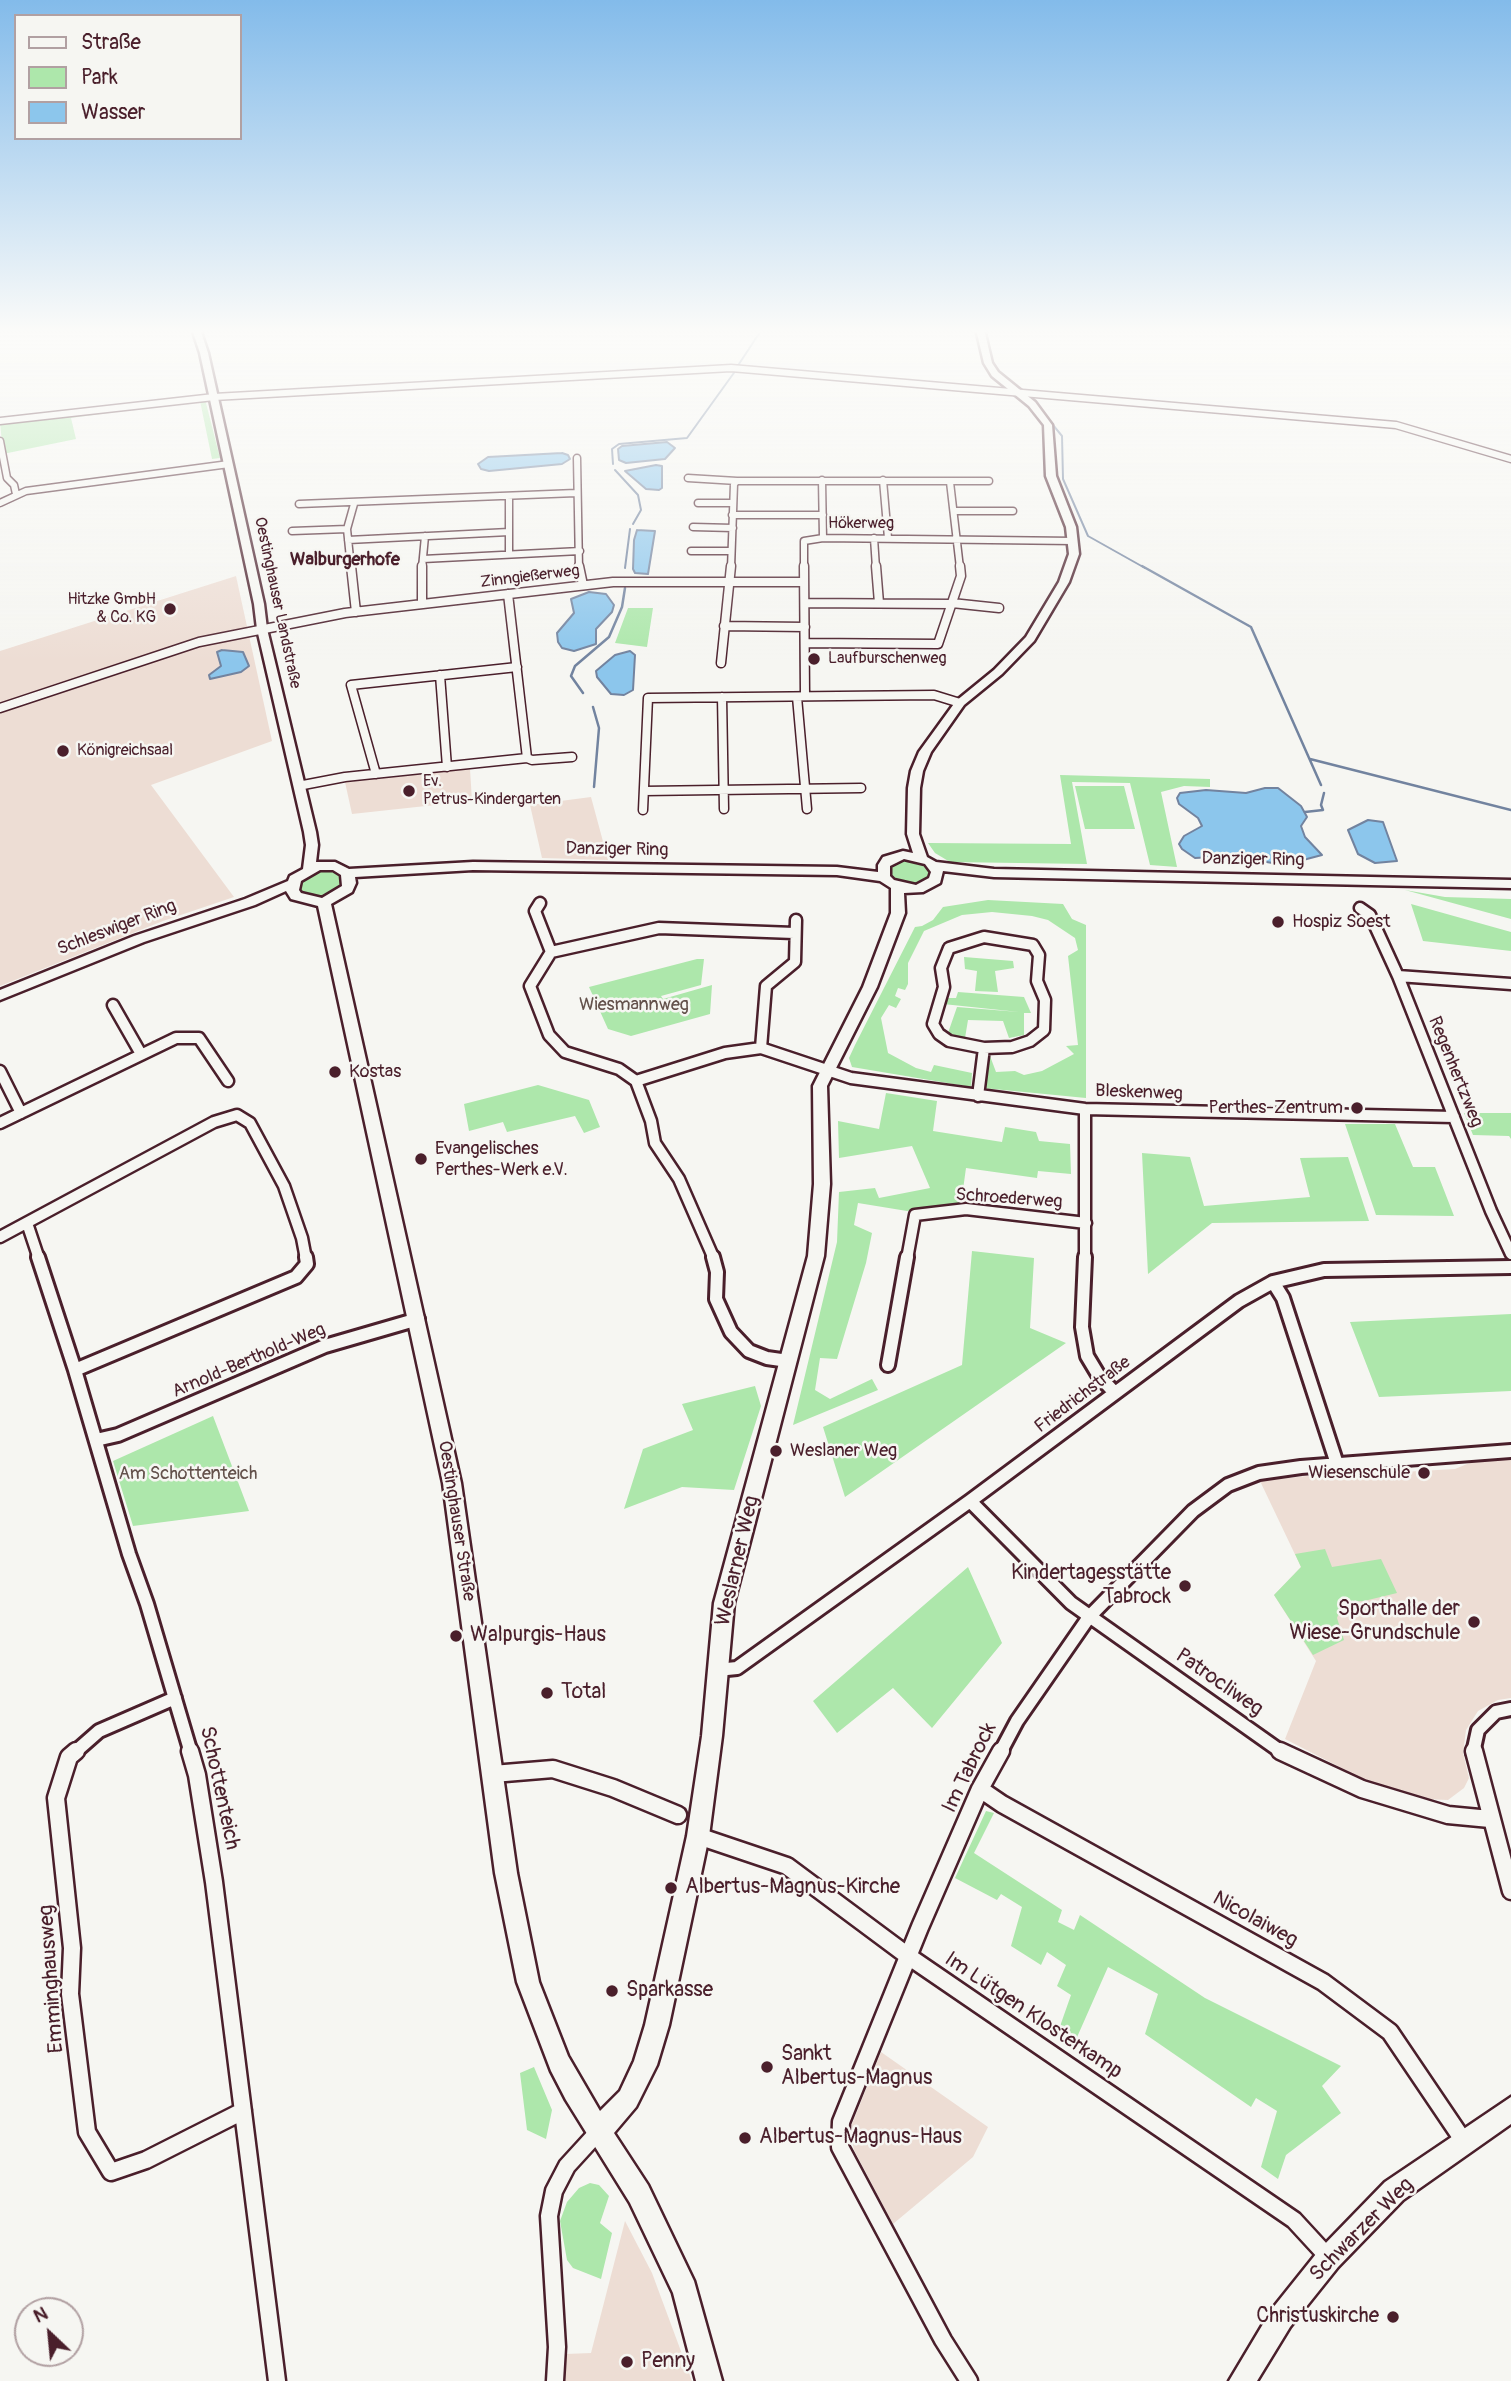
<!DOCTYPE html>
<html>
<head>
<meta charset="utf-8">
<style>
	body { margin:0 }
	#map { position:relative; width:1511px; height:2381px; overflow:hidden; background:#f6f6f2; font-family:Pangolin,sans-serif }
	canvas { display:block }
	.legend { position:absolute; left:14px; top:14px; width:228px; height:126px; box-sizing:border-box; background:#f6f6f2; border:2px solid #b1a0a2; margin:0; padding:9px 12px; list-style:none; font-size:21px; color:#4a1f2b }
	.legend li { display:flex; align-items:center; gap:14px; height:35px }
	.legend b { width:35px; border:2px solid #b1a0a2 }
	.north { position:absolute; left:14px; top:2297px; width:70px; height:70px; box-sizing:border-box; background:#f6f6f2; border:2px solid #b1a0a2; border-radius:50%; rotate:334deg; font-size:19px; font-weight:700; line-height:28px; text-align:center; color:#4a1f2b }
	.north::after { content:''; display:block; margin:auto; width:24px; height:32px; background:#4a1f2b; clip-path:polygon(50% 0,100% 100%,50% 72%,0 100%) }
</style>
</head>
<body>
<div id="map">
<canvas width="1511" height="2381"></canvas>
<ul class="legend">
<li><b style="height:9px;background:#f6f6f2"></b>Straße</li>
<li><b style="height:19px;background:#ade7ab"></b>Park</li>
<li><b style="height:19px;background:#8cc6ec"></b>Wasser</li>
</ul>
<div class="north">N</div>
</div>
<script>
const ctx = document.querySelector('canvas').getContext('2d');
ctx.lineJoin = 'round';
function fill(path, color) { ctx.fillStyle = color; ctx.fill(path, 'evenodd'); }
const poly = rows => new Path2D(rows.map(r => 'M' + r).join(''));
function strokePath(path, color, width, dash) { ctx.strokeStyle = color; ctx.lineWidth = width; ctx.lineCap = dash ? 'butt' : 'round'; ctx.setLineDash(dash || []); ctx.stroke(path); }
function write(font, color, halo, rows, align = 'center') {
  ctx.font = font + ' Pangolin,sans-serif'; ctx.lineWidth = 5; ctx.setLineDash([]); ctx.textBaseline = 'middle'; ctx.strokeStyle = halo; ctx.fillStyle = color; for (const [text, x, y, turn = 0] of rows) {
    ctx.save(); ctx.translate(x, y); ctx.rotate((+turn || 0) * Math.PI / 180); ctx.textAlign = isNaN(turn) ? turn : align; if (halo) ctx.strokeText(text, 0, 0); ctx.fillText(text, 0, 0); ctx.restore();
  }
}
fill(poly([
	[236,576,272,741,151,785,234,897,163,921,0,986,0,651],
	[470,769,472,801,352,814,345,782],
	[591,797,608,860,542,858,530,805],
	[1511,1459,1511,1698,1498,1700,1478,1711,1466,1730,1463,1753,1469,1778,1464,1788,1448,1800,1424,1799,1369,1782,1285,1739,1316,1661,1274,1595,1301,1567,1260,1481,1364,1470,1385,1473,1455,1469,1472,1462],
	[881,2052,988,2127,973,2157,893,2224,854,2150,851,2137,852,2124],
	[625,2221,652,2273,692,2381,565,2381,566,2354,591,2353]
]), '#edddd4');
fill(poly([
	[205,399,220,458,212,459,200,401,71,418,76,439,3,454,0,422],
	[628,608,653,608,647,647,615,643],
	[1060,775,1210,779,1210,787,1184,786,1161,792,1177,867,1150,865,1130,783,1072,782,1087,864,950,862,935,853,928,843,1071,844],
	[1075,786,1124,786,1135,829,1085,829],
	[907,857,926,863,932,872,928,881,916,885,901,884,890,878,888,873,890,864],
	[325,870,342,875,344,884,341,889,322,898,303,894,299,890,301,881,317,871],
	[1405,890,1445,897,1511,899,1511,919],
	[988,900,1063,904,1072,919,1086,925,1086,1098,983,1088,987,1059,990,1056,996,1072,1015,1071,1024,1075,1042,1071,1074,1054,1066,1046,1078,1045,1068,956,1078,950,1075,938,1048,920,1032,916,992,912,962,915,924,931,908,963,908,984,905,990,898,988,895,996,901,999,896,1008,889,1005,881,1018,888,1053,916,1068,931,1072,934,1065,972,1073,971,1087,852,1067,849,1058,855,1045,915,927,922,926,933,920,943,907],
	[1411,904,1511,932,1511,951,1423,941],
	[964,957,1013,961,1014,968,995,971,998,992,975,991,977,971,965,969],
	[697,959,704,959,701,985,661,996,663,999,712,985,710,1014,631,1036,608,1029,589,987],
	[958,992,1024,997,1031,1013,1024,1013,1024,1035,1009,1038,1003,1021,968,1020,965,1038,948,1033,957,1007,1019,1012,943,1004,946,998,956,998],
	[538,1085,589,1100,600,1127,584,1133,575,1116,507,1132,503,1122,469,1131,464,1104],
	[886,1093,937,1101,933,1131,1002,1142,1005,1127,1036,1132,1039,1141,1070,1144,1071,1174,1038,1171,1037,1178,966,1168,961,1204,907,1211,858,1203,854,1225,872,1233,866,1263,837,1359,820,1358,815,1390,830,1399,872,1379,878,1390,793,1425,837,1242,839,1192,875,1188,879,1198,930,1188,912,1146,839,1158,838,1121,879,1129],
	[1464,1113,1511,1113,1511,1139,1509,1136,1473,1135],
	[1345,1124,1395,1124,1413,1167,1435,1167,1454,1216,1376,1215],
	[1142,1153,1190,1157,1204,1206,1310,1197,1300,1158,1348,1157,1369,1221,1212,1223,1148,1274],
	[972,1251,1034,1258,1030,1328,1066,1343,845,1497,823,1427,962,1365],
	[1511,1314,1511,1391,1379,1397,1350,1322],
	[755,1386,761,1406,734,1490,682,1487,624,1509,643,1449,693,1430,682,1404],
	[213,1416,249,1511,133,1526,113,1461],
	[1325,1549,1332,1567,1381,1559,1397,1593,1364,1601,1343,1602,1337,1618,1344,1640,1313,1655,1274,1595,1301,1567,1295,1554],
	[968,1567,1002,1643,932,1728,893,1688,837,1733,813,1701],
	[986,1811,994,1813,974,1853,1062,1910,1058,1922,1074,1930,1080,1915,1205,1998,1341,2066,1322,2086,1341,2113,1286,2155,1278,2179,1261,2167,1277,2111,1256,2098,1251,2107,1145,2034,1158,1994,1108,1967,1074,2044,1058,2032,1071,1995,1057,1986,1066,1965,1047,1952,1041,1965,1011,1946,1022,1907,1001,1894,997,1900,955,1878],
	[534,2067,552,2110,546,2139,527,2130,520,2073],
	[590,2183,599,2185,609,2196,600,2223,612,2233,601,2279,573,2268,567,2260,560,2221,567,2202,579,2188]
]), '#ade7ab');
const water = poly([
	[667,442,675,448,665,459,626,463,619,460,618,449,622,446,667,442],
	[562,453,568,455,570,459,562,464,489,471,481,469,478,464,488,457,562,453],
	[656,465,662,466,662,488,659,490,646,489,625,471,656,465],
	[637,530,655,531,648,574,635,573,633,569,634,540,637,530],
	[589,592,606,594,614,605,612,612,596,629,596,644,574,651,562,648,558,642,557,633,574,613,571,599,589,592],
	[222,650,243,652,249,666,241,672,210,679,209,675,221,666,217,652,222,650],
	[630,651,635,655,633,690,624,695,611,694,597,677,596,671,615,655,630,651],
	[1265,788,1278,788,1301,806,1307,817,1301,826,1305,837,1322,855,1284,865,1232,856,1195,858,1182,849,1179,844,1184,836,1202,826,1198,818,1179,804,1177,798,1180,793,1206,790,1246,793,1265,788],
	[1368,820,1383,822,1397,861,1375,863,1358,854,1348,830,1368,820]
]);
fill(water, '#8cc6ec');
strokePath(water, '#72839f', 2);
strokePath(poly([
	[737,367,762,329],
	[1030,397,1062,436,1063,479,1088,536,1145,568],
	[613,464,612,449,619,444,687,438,736,370],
	[615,470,638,495,641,510,633,524],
	[625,568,630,529]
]), '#72839f', 2);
strokePath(poly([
	[1142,566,1251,627,1321,785],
	[583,693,571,676,575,666,609,637,622,607,625,588],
	[593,707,599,728,594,787],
	[1310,759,1511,810],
	[1305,812,1323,810,1321,805,1324,793]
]), '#72839f', 2.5);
const streetFar4 = poly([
	[0,421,214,397,731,368,1396,425,1511,459],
	[0,441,7,478,14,485,16,494],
	[577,458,579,568],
	[688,478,737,481],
	[822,480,823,538],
	[883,480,888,538],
	[950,482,960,568],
	[509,496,509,554],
	[0,503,26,491,229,464],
	[698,503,733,503],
	[299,504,576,493],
	[954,511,1013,511],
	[732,515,823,515],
	[693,527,733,528],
	[292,531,347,529],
	[874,538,876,568],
	[348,540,509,532],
	[691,551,731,551],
	[423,559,580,551],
	[314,562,350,558],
	[351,568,347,529,354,504],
	[422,568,425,536],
	[731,568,734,484,737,481,989,481],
	[804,568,804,541,823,538,1074,541]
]);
const streetFar3 = poly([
	[351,566,356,612],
	[579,566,583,585],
	[804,566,805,696],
	[876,566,879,603],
	[508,594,527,758],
	[805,603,951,604],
	[952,603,999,608],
	[422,604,422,566],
	[724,626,805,627],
	[806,643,938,644,961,576,960,566],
	[721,663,731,566],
	[440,675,447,767],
	[722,697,724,809],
	[797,697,807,809],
	[0,708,199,642,345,613,613,582,803,582],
	[376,774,351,685,517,667],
	[298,786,345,777,527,758,532,760,572,757],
	[644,791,861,788],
	[643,810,648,698,934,695,960,703]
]);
const streetFar2 = poly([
	[540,903,535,911,551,952,530,986,549,1035,565,1052,619,1069,636,1081,651,1121,655,1143,679,1179,714,1259],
	[1360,908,1370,915,1398,976,1491,1211,1511,1254],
	[984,937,1033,945,1039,955,1037,981,1045,1000,1044,1030,1030,1041,1012,1047,984,1048,949,1041,939,1034,933,1024,944,987,941,968,949,948,984,937],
	[551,952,659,928,794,933],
	[1398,976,1511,984],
	[113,1005,141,1054],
	[761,1048,766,986,795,962,796,920],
	[0,1071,21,1113],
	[636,1081,725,1053,761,1048,851,1078,1085,1109,1454,1117],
	[978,1096,984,1048],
	[0,1123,176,1038,199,1038,228,1081],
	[27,1223,39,1259],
	[0,1237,214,1122,237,1115,250,1123,284,1186,302,1238,306,1259],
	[907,1259,915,1215,966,1209,1086,1223],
	[1085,1259,1085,1109]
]);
const streetFar1 = poly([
	[38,1257,75,1370,129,1554,147,1604,191,1753],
	[713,1257,717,1272,716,1299,731,1332,749,1351,767,1358,788,1361],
	[1085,1257,1082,1327,1087,1356,1099,1376,1115,1393],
	[1273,1282,1283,1298,1337,1464],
	[888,1365,907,1257],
	[75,1370,296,1277,307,1264,306,1257],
	[96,1440,118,1435,325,1346,418,1319],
	[970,1501,1071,1603,1283,1753],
	[717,1670,737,1668,970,1501,1239,1301,1273,1282,1324,1270,1511,1267],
	[74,1753,99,1731,175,1698],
	[1000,1753,1017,1721,1089,1617,1193,1511,1228,1485,1259,1473,1301,1467,1511,1451],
	[1473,1753,1478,1730,1496,1712,1511,1709]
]);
const street = poly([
	[76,1751,69,1757,56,1798,72,1948,70,1994,87,2132,111,2172,146,2160,243,2111],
	[190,1751,197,1775,214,1882,277,2381],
	[1280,1751,1362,1789,1448,1815,1490,1819],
	[1474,1751,1511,1891],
	[493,1774,553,1769,613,1788,678,1815],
	[980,1789,1002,1804,1323,1982,1390,2032,1463,2140],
	[698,1836,787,1866,908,1956,1294,2220,1329,2258],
	[555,2381,557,2347,549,2216,554,2191,567,2166,599,2131],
	[969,2381,943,2340,840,2147,841,2122,920,1927,980,1789,1001,1751]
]);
const secondary = poly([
	[192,329,200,329,208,353,264,604,267,629,316,832,318,845,316,862,335,862,349,869,473,862,837,867,878,872,878,865,883,857,903,851,913,853,907,834,908,788,911,771,919,752,956,701,994,670,1026,637,1059,582,1069,554,1066,527,1046,476,1044,425,1029,406,992,376,984,363,976,329,984,329,992,363,998,372,1035,402,1052,425,1056,476,1076,527,1079,554,1069,582,1034,641,1002,674,964,705,931,752,923,771,920,788,919,834,927,857,936,862,994,869,1511,880,1511,888,994,877,943,871,940,883,923,892,904,893,905,913,877,987,827,1086,830,1184,824,1256,734,1603,722,1736,709,1836,669,2025,657,2065,636,2107,614,2133,648,2185,694,2281,722,2381,696,2381,673,2293,630,2203,566,2100,551,2071,517,1982,495,1873,443,1483,318,906,291,899,286,891,255,905,144,942,0,1000,0,990,134,936,245,899,288,881,290,876,303,869,306,845,304,832,257,629,254,604,200,353,192,329],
	[904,859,925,864,931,872,929,878,916,885,894,880,890,876,890,866,904,859],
	[320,870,333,870,341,875,342,886,322,898,301,893,299,890,301,881,320,870],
	[473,870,837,875,880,881,891,888,891,913,863,987,813,1086,814,1184,808,1256,714,1603,702,1736,687,1836,645,2025,634,2061,620,2091,600,2111,568,2056,539,1982,517,1873,461,1483,331,904,352,892,356,883,355,877,473,870],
	[1511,2097,1511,2124,1403,2200,1338,2267,1290,2327,1257,2381,1229,2381,1272,2309,1320,2249,1385,2182,1511,2097]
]);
strokePath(streetFar4, '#4a1f2b', 9);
strokePath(streetFar3, '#4a1f2b', 11);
strokePath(streetFar2, '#4a1f2b', 15);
strokePath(streetFar1, '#4a1f2b', 18);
strokePath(street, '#4a1f2b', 21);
strokePath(secondary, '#4a1f2b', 5);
strokePath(streetFar4, '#f6f6f2', 6);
strokePath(streetFar3, '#f6f6f2', 8);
strokePath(streetFar2, '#f6f6f2', 10);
strokePath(streetFar1, '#f6f6f2', 12);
strokePath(street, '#f6f6f2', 16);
fill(secondary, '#f6f6f2');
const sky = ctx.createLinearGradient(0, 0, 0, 662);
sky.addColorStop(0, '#83bbea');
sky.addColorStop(0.5, '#fbfbf9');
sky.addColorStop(1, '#fbfbf900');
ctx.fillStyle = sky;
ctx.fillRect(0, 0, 1511, 662);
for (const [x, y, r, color] of [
	[170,609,7,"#4a1f2b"],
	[814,659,7,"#4a1f2b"],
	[63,751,7,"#4a1f2b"],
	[409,791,7,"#4a1f2b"],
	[1278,922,7,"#4a1f2b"],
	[335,1072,7,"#4a1f2b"],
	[1357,1108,7,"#4a1f2b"],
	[421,1159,7,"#4a1f2b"],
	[776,1451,7,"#4a1f2b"],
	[1424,1473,7,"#4a1f2b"],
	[1185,1586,7,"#4a1f2b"],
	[1474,1622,7,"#4a1f2b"],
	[456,1636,7,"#4a1f2b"],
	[547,1693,7,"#4a1f2b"],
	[671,1888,7,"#4a1f2b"],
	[612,1991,7,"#4a1f2b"],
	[767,2067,7,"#4a1f2b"],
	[745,2138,7,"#4a1f2b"],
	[1393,2317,7,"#4a1f2b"],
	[627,2362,7,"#4a1f2b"]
]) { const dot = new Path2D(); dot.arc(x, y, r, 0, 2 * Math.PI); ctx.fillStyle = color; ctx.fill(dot); strokePath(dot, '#f6f6f2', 2.5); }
write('16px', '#4a1f2b', '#f6f6f2', [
	["Hökerweg",861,524],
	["Zinngießerweg",530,577,-7],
	["Oestinghauser Landstraße",277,603,78]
]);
write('16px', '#4a1f2b', '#f6f6f2', [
	["Hitzke GmbH",156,600,"right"],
	["& Co. KG",156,618,"right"],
	["Laufburschenweg",828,659],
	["Königreichsaal",77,751],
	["Ev.",423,782],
	["Petrus-Kindergarten",423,800]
], 'left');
write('bold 18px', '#4a1f2b', '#f6f6f2', [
	["Walburgerhofe",345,560]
]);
write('18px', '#4a1f2b', '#f6f6f2', [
	["Danziger Ring",617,850,1],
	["Danziger Ring",1253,860,1],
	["Schleswiger Ring",117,928,-21],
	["Regenhertzweg",1455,1072,68],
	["Bleskenweg",1139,1093,2],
	["Schroederweg",1009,1199,4],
	["Arnold-Berthold-Weg",249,1361,-23],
	["Friedrichstraße",1083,1395,-37],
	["Oestinghauser Straße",456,1521,81]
]);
write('18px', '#4a1f2b', '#f6f6f2', [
	["Hospiz Soest",1292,922],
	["Kostas",349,1072],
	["Perthes-Zentrum",1343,1108,"right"],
	["Evangelisches",435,1149],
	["Perthes-Werk e.V.",435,1170],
	["Weslaner Weg",790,1451],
	["Wiesenschule",1410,1473,"right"]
], 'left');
write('18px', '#63514b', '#f6f6f2', [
	["Wiesmannweg",634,1005],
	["Am Schottenteich",188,1474]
]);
write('21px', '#4a1f2b', '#f6f6f2', [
	["Weslarner Weg",738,1561,-77],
	["Patrocliweg",1219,1683,35],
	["Im Tabrock",970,1768,-64],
	["Schottenteich",219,1788,78],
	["Nicolaiweg",1255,1920,29],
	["Emminghausweg",52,1979,-94],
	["Im Lütgen Klosterkamp",1033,2016,34],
	["Schwarzer Weg",1362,2230,-45]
]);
write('21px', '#4a1f2b', '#f6f6f2', [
	["Kindertagesstätte",1171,1574,"right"],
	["Tabrock",1171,1598,"right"],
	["Sporthalle der",1460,1610,"right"],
	["Wiese-Grundschule",1460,1634,"right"],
	["Walpurgis-Haus",470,1636],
	["Total",561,1693],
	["Albertus-Magnus-Kirche",685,1888],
	["Sparkasse",626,1991],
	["Sankt",781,2055],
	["Albertus-Magnus",781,2079],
	["Albertus-Magnus-Haus",759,2138],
	["Christuskirche",1379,2317,"right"],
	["Penny",641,2362]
], 'left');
</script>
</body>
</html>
